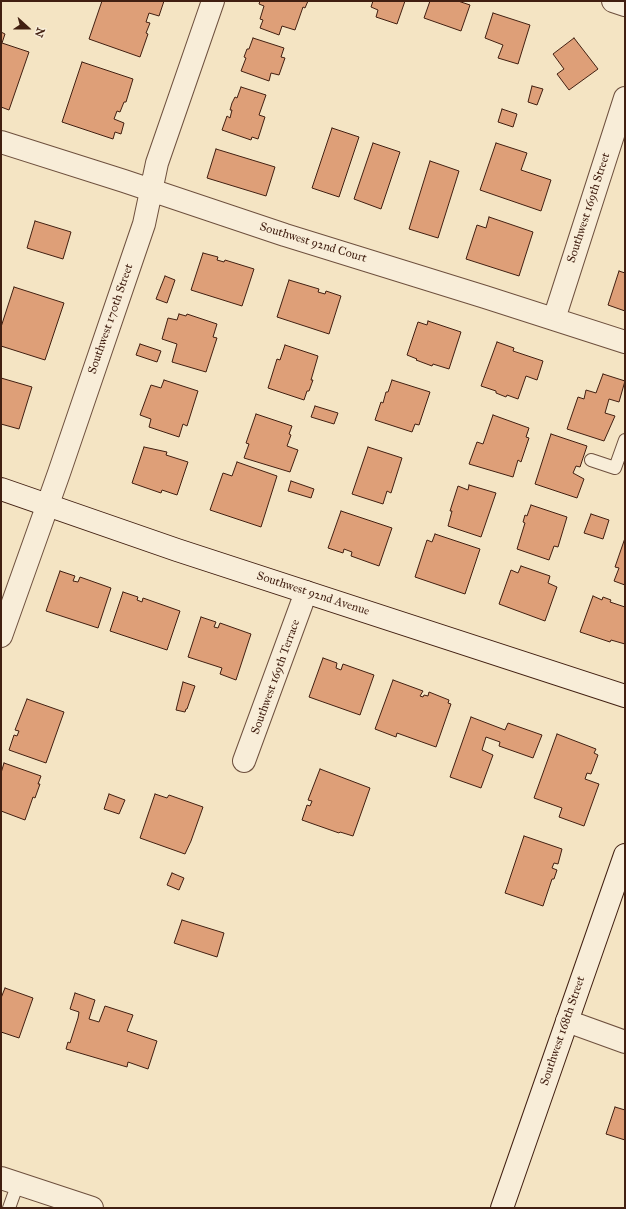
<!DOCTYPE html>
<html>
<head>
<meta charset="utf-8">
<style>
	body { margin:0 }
	#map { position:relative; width:626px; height:1209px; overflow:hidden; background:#f4e4c3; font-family:"IM FELL Great Primer",serif }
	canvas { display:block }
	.frame { position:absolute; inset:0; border:2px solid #411f11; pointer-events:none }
	.north { position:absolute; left:8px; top:8px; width:40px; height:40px; -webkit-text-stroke:3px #f8edd8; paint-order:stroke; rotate:111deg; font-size:11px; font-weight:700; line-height:16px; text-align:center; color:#411f11 }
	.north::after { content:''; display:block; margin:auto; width:14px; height:18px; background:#411f11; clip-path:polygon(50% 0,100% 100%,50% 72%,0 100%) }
</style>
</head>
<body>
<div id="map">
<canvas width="626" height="1209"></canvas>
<div class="frame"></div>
<div class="north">N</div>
</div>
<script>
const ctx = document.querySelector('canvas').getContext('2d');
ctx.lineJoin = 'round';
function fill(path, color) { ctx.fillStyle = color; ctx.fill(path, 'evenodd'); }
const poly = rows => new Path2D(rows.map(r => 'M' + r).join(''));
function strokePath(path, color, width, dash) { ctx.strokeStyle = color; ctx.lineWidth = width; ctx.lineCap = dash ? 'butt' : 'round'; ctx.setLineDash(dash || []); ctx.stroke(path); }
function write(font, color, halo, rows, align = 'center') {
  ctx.font = font + ' "IM FELL Great Primer",serif'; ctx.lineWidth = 3; ctx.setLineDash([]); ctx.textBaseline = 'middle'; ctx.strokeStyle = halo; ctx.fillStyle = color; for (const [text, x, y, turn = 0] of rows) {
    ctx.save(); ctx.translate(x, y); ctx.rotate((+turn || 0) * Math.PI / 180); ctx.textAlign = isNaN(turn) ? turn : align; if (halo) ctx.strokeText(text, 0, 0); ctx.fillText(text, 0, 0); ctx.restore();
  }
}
const building = poly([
	[102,1,164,1,159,16,149,13,146,22,150,23,146,33,148,34,140,57,89,39,102,1],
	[260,1,308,1,305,8,303,7,295,30,282,26,279,35,260,28,263,20,260,19,264,6,259,4,260,1],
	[373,1,405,1,397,24,376,17,378,10,371,7,373,1],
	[430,1,458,1,470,5,461,31,424,18,430,1],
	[493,13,530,25,518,64,498,58,503,45,485,38,493,13],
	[1,32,5,34,2,43,29,52,9,110,1,107,1,32],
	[253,38,284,48,281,57,285,58,279,75,271,73,269,81,241,71,246,58,244,57,247,49,249,49,253,38],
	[574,38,598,69,569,90,557,74,564,69,553,54,574,38],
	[82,62,133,79,126,102,124,102,120,112,117,111,114,119,124,123,121,134,115,132,113,139,62,122,82,62],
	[532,86,543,89,537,105,528,102,532,86],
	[241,87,266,95,259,115,265,117,258,139,252,137,251,140,222,130,227,116,230,118,232,110,230,110,232,103,235,97,237,98,241,87],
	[502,109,517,114,513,127,498,122,502,109],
	[332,128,359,137,339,197,312,188,332,128],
	[373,143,400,152,381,209,354,199,373,143],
	[496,143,527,153,521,170,551,180,541,211,480,190,496,143],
	[216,149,275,167,266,196,207,178,216,149],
	[430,161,459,171,438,238,409,229,430,161],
	[489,217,533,232,519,276,466,259,477,225,486,228,489,217],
	[35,221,71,232,63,259,27,248,35,221],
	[203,253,218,257,217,260,224,262,225,260,254,269,242,306,191,290,203,253],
	[619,271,625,273,625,311,608,305,619,271],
	[165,276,175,280,167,303,156,299,165,276],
	[289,280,319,289,318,292,325,294,326,291,341,296,329,334,277,317,289,280],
	[14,287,64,303,45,360,1,346,1,327,14,287],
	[179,314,186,316,187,314,217,324,213,337,217,338,206,372,172,362,177,344,162,339,168,318,177,320,179,314],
	[428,321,461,332,449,369,433,364,432,366,416,360,417,359,407,355,418,322,427,325,428,321],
	[497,342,514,348,513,351,543,361,537,380,526,376,518,399,507,395,506,397,496,393,496,391,481,386,497,342],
	[140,344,161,351,157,362,136,355,140,344],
	[285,345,318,356,311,380,313,380,309,391,307,391,304,400,268,388,277,359,280,360,285,345],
	[603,374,625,381,619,402,609,399,605,413,615,416,604,441,567,429,578,397,584,399,586,390,596,393,603,374],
	[1,378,32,387,19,429,1,424,1,378],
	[164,380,198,391,187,426,183,424,179,437,149,427,151,419,140,415,151,385,161,388,164,380],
	[392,380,430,392,419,425,415,424,412,432,375,420,381,402,383,403,386,392,388,392,392,380],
	[315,406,338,413,334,424,311,417,315,406],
	[256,414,292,426,289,434,291,435,287,446,298,450,290,472,244,458,249,444,246,443,256,414],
	[493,415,529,428,526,437,529,438,521,462,518,460,513,477,469,464,477,442,483,444,493,415],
	[551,434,587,446,580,467,576,466,573,473,584,479,577,498,535,484,551,434],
	[144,447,167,452,166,455,188,462,177,495,162,490,161,493,132,483,144,447],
	[368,447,402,458,391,493,387,491,383,504,352,494,368,447],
	[237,462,277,476,261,527,210,510,223,473,232,476,237,462],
	[291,481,314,489,311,498,288,491,291,481],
	[469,485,496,493,481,537,448,526,452,511,450,511,458,486,468,490,469,485],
	[531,505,567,517,558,547,554,546,549,560,517,549,525,523,523,522,525,515,527,516,531,505],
	[341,511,392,528,379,566,351,556,352,552,344,549,343,553,328,548,341,511],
	[591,514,609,520,603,539,584,533,591,514],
	[435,534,480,549,465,594,415,577,427,540,432,542,435,534],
	[625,538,625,585,614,581,619,568,615,567,625,538],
	[521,566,550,576,548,583,557,587,545,621,499,604,511,570,518,573,521,566],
	[60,571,75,576,73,581,78,582,80,577,111,588,98,628,46,611,60,571],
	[123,592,138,597,137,600,142,602,143,598,180,611,167,650,110,631,123,592],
	[593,596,602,600,603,597,611,600,610,602,625,607,625,644,611,640,610,642,580,632,593,596],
	[201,617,216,622,214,627,218,628,220,623,251,634,236,680,220,674,222,668,188,657,201,617],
	[323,658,337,663,336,668,341,670,343,664,374,675,360,715,309,697,323,658],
	[393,680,423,691,420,696,423,697,424,695,428,696,429,692,449,700,448,703,451,704,436,747,397,733,396,737,375,729,393,680],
	[183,682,195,686,187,709,186,709,185,712,176,710,183,682],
	[27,699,64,712,46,763,9,750,14,735,17,736,19,731,15,730,27,699],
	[471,717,505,730,508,723,542,735,533,758,499,746,500,742,486,737,482,750,493,755,481,788,450,777,471,717],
	[557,734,596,749,594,753,598,755,591,774,587,773,585,779,599,784,584,826,559,817,562,808,534,798,557,734],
	[4,763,41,776,38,784,40,784,35,798,33,797,25,820,1,811,1,773,4,763],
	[320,769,370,788,353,836,340,832,339,833,302,820,307,805,310,806,312,801,308,800,320,769],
	[109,794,125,800,119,814,104,809,109,794],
	[155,794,167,798,169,795,203,807,191,841,185,854,140,838,155,794],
	[524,836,562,849,558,864,554,863,552,868,557,870,554,879,552,879,543,906,505,893,524,836],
	[172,873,184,878,179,890,167,885,172,873],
	[182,920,224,933,217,957,174,943,182,920],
	[5,988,33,998,19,1038,1,1032,1,998,5,988],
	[75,993,95,1000,89,1019,99,1022,105,1006,133,1015,127,1031,157,1041,148,1069,128,1062,127,1067,66,1049,68,1042,70,1043,78,1018,79,1012,70,1009,75,993],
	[615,1107,625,1110,625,1140,606,1134,615,1107]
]);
fill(building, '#de9f78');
strokePath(building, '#411f11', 1);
const lane = poly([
	[591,460,615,468,625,440],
	[9,1208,18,1183]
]);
const street = poly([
	[613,1,625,5],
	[1,142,124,181,285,235,485,297,625,342],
	[554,319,625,98],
	[1,636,59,473,144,224,157,163,213,1],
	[244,761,306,592],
	[567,1021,625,1042],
	[1,1178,92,1208]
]);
const secondary = poly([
	[1,489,177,550,625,696],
	[502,1208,625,855]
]);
strokePath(lane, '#6e503e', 14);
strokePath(street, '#6e503e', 24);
strokePath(secondary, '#411f11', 24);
strokePath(lane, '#f8edd8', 12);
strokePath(street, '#f8edd8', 22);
strokePath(secondary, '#f8edd8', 22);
write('12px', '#411f11', '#f8edd8', [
	["Southwest 169th Street",589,208,-72],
	["Southwest 92nd Court",313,243,17],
	["Southwest 170th Street",111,319,-71],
	["Southwest 92nd Avenue",313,594,18],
	["Southwest 169th Terrace",276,677,-70],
	["Southwest 168th Street",563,1031,-71]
]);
</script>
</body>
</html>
